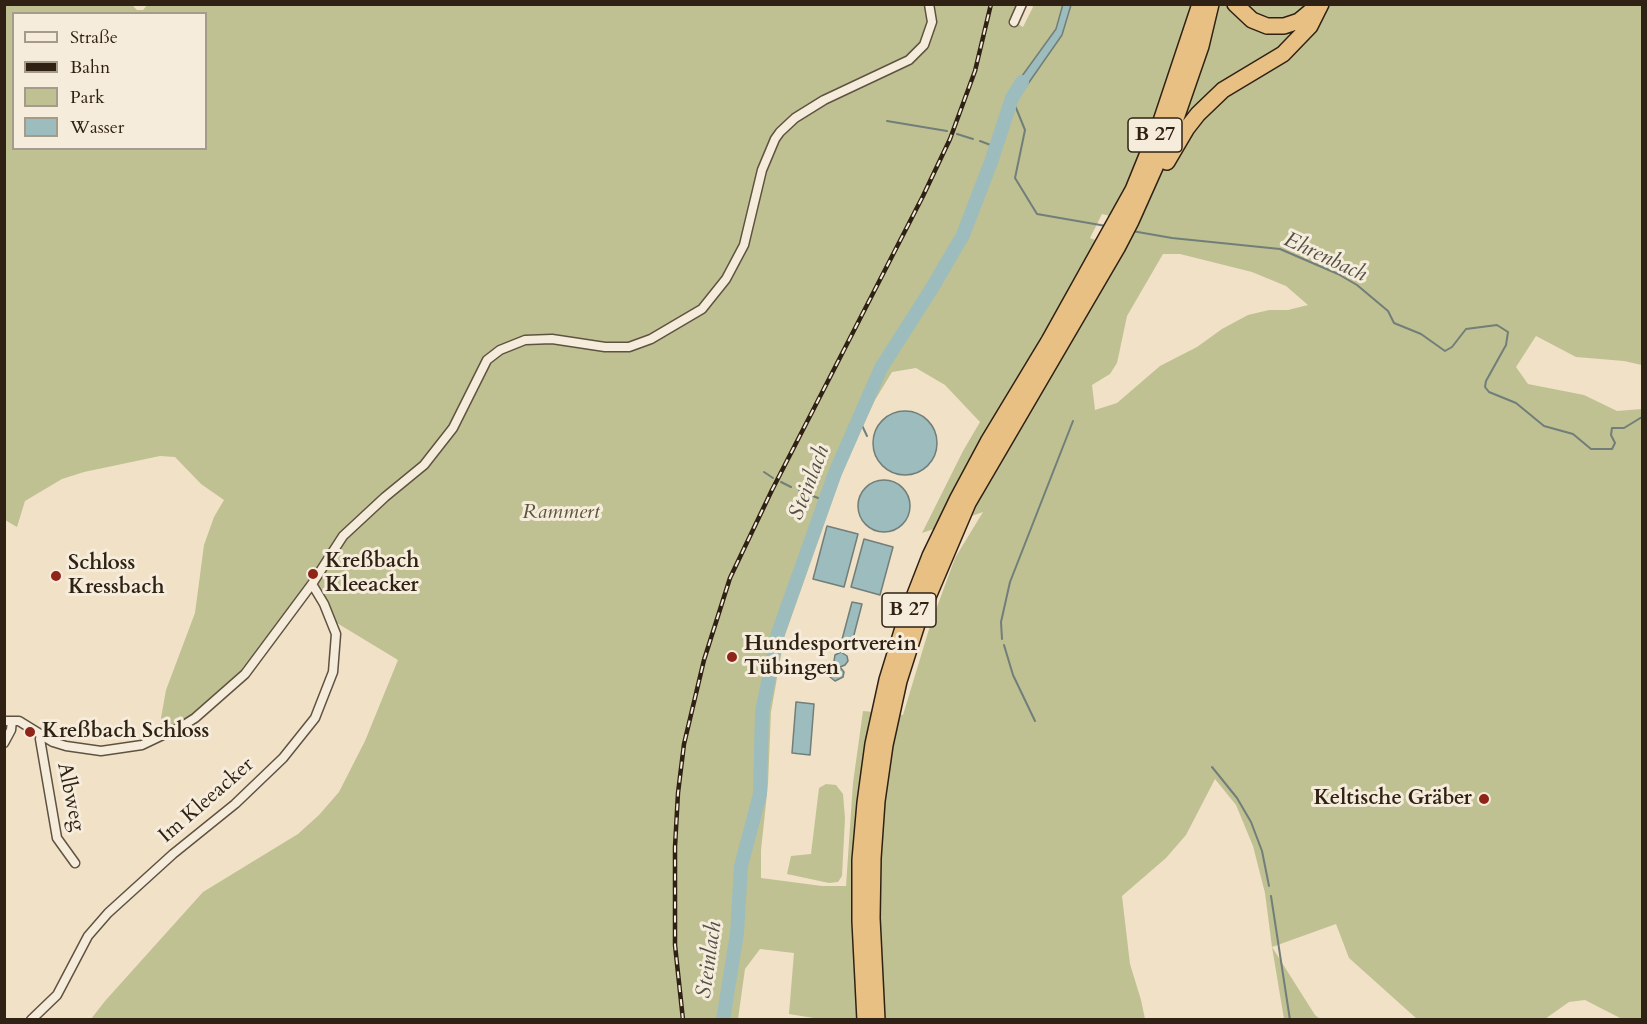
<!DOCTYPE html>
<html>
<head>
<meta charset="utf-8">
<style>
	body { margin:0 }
	#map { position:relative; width:1647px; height:1024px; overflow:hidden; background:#f1e1c7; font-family:Cardo,serif }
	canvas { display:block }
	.frame { position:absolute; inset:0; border:6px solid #2f2214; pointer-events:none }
	.legend { position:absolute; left:12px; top:12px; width:195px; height:138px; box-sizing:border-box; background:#f6ecdb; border:2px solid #a69b8b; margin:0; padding:8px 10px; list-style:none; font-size:18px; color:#2f2214 }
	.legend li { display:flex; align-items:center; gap:12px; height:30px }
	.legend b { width:30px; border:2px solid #a69b8b }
</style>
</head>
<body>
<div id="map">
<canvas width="1647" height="1024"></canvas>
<div class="frame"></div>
<ul class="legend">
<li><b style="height:8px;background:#f6ecdb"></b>Straße</li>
<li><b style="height:8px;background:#2f2214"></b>Bahn</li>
<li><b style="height:16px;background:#bfc192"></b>Park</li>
<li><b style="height:16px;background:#9dbcbd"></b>Wasser</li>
</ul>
</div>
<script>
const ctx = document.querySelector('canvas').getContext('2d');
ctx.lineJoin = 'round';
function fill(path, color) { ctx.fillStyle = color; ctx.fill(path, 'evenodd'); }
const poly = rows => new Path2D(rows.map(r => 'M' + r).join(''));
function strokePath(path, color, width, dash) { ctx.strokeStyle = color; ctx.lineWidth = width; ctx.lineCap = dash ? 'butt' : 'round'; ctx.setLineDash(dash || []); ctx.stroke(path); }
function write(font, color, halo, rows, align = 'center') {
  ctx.font = font + ' Cardo,serif'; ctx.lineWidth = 6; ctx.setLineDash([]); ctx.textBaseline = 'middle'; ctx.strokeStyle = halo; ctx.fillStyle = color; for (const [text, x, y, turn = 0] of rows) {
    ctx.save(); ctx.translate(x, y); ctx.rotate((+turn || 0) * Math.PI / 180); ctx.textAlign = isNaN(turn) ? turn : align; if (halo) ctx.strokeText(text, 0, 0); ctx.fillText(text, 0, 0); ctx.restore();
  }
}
fill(poly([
	[131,4,137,10,143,10,148,4,1022,4,1015,22,1023,27,1033,7,1032,4,1642,5,1642,365,1624,361,1576,357,1536,336,1516,367,1528,384,1584,395,1617,411,1642,409,1642,1019,1622,1019,1585,1000,1569,1002,1545,1019,1417,1019,1349,958,1336,924,1272,947,1315,1015,1320,1019,1284,1019,1272,947,1265,893,1253,846,1236,805,1215,779,1186,835,1166,858,1122,896,1130,964,1141,1000,1145,1019,826,1020,789,1014,794,953,760,949,745,969,738,1019,91,1019,105,1001,203,892,298,834,319,815,339,792,365,741,398,660,332,620,315,587,329,551,262,647,239,675,187,720,161,734,161,718,166,690,195,613,204,545,214,517,224,500,201,484,175,457,160,456,84,472,62,479,25,501,17,527,5,520,4,5],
	[14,14,206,14,206,148,14,148],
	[1102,214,1135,222,1117,248,1090,238],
	[1163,254,1180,254,1252,272,1286,286,1308,305,1288,310,1269,310,1248,315,1222,329,1197,347,1160,366,1117,403,1095,410,1092,385,1110,374,1117,363,1127,316],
	[916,368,945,385,980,422,963,451,922,533,983,512,955,558,930,626,903,715,863,711,853,783,846,886,822,886,761,878,761,850,768,784,771,712,784,638,843,470,875,400,892,372],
	[826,784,836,785,843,794,845,818,842,876,838,882,829,883,787,874,791,856,811,854,819,788]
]), '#bfc192');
const water = poly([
	[1063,4,1071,5,1062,35,1016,101,1009,94,1056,29,1063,4],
	'873 443a32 32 0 1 1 64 0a32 32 0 1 1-64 0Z',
	'858 506a26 26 0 1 1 52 0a26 26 0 1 1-52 0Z',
	[827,526,858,534,844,587,813,579,827,526],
	[864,539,893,547,880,595,851,587,864,539],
	[852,602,862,604,850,650,840,647,852,602],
	[841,652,847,656,848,661,845,665,840,667,844,672,843,677,835,681,830,677,829,672,832,668,838,666,834,661,835,655,841,652],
	[796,702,814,704,810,755,792,753,796,702]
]);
fill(water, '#9dbcbd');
strokePath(water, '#717e79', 1.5);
strokePath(poly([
	[1012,98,1025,130,1015,178,1037,214,1106,226],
	[887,121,947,131],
	[957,134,973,139],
	[980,141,996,147],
	[1132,231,1172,238,1280,249,1338,274,1357,285,1388,311,1394,323,1421,334,1445,351,1452,347,1466,329,1497,325,1508,332,1506,345,1486,381,1485,387,1489,392,1516,403,1544,426,1573,434,1591,449,1612,449,1615,443,1611,435,1612,428,1624,428,1642,417],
	[859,419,867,436],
	[764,472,773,478],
	[781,482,791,487],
	[799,490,825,501],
	[1002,639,1001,622,1010,582,1073,421],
	[1004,645,1013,675,1035,721],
	[1212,767,1237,798,1251,822,1262,851,1269,886],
	[1271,896,1290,1020]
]), '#717e79', 2);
strokePath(poly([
	[723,1020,737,933,741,866,760,794,762,712,778,633,835,473,881,368,932,288,963,235,991,162,1012,98,1022,82]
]), '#9dbcbd', 14);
const street = poly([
	[1014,22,1022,4],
	[4,721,19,721,53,742,66,746,101,751,142,745,184,725,195,718,245,674,312,584,343,536,385,497,424,465,453,428,487,360,500,350,525,340,552,339,605,347,629,347,651,339,702,309,726,279,744,245,762,170,775,139,780,132,795,118,824,100,909,60,924,45,932,22,929,4],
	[41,735,40,739,57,838,75,863],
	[4,743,11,730,12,721],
	[31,1020,57,995,88,936,108,913,173,854,235,804,283,758,315,718,333,672,336,634,324,604,312,584]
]);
const highway = poly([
	[1235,4,1252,20,1267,26,1284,26,1299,21,1311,11,1315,4],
	[1167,162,1187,128,1198,114,1223,90,1283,54,1310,26,1321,4],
	[865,1020,860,921,860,860,865,803,873,744,887,680,907,615,930,556,958,498,988,442,1049,341,1133,190,1161,121,1200,4],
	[877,1020,872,918,873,858,877,801,885,745,899,681,919,618,968,503,1117,248,1131,221,1173,127,1201,46,1211,4]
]);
strokePath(street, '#605241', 11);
strokePath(highway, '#2f2214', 18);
strokePath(street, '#f6ecdb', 8);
strokePath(highway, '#e8c084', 15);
const rail = poly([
	[683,1020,675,945,675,847,678,793,684,744,704,660,730,578,772,490,923,196,950,139,975,71,991,4]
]);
strokePath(rail, '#2f2214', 4.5);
strokePath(rail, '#f6ecdb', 2, [7]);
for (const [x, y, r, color] of [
	[313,574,6,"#8f2418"],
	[56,576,6,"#8f2418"],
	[732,657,6,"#8f2418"],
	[30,732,6,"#8f2418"],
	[1484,799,6,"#8f2418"]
]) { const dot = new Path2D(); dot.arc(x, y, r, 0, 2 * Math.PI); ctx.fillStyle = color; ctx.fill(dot); strokePath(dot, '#f6ecdb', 2); }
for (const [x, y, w] of [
	[1155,135,54],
	[909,610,54]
]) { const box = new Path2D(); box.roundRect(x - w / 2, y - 17, w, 34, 4.5); ctx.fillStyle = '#f6ecdb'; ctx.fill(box); strokePath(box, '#2f2214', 1.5); }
write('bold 20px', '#2f2214', null, [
	["B 27",1155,135],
	["B 27",909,610]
]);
write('italic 21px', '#5a523a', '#f6ecdb', [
	["Rammert",561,513]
]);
write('bold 21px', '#2f2214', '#f6ecdb', [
	["Kreßbach",325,562],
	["Kleeacker",325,586],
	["Schloss",68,564],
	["Kressbach",68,588],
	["Hundesportverein",744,645],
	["Tübingen",744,669],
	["Kreßbach Schloss",42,732],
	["Keltische Gräber",1472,799,"right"]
], 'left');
write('21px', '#2f2214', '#f6ecdb', [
	["Albweg",70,797,78],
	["Im Kleeacker",207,801,-41]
]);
write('italic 22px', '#505047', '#f6ecdb', [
	["Ehrenbach",1325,258,25],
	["Steinlach",810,483,-69],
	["Steinlach",710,960,-82]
]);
</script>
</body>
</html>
